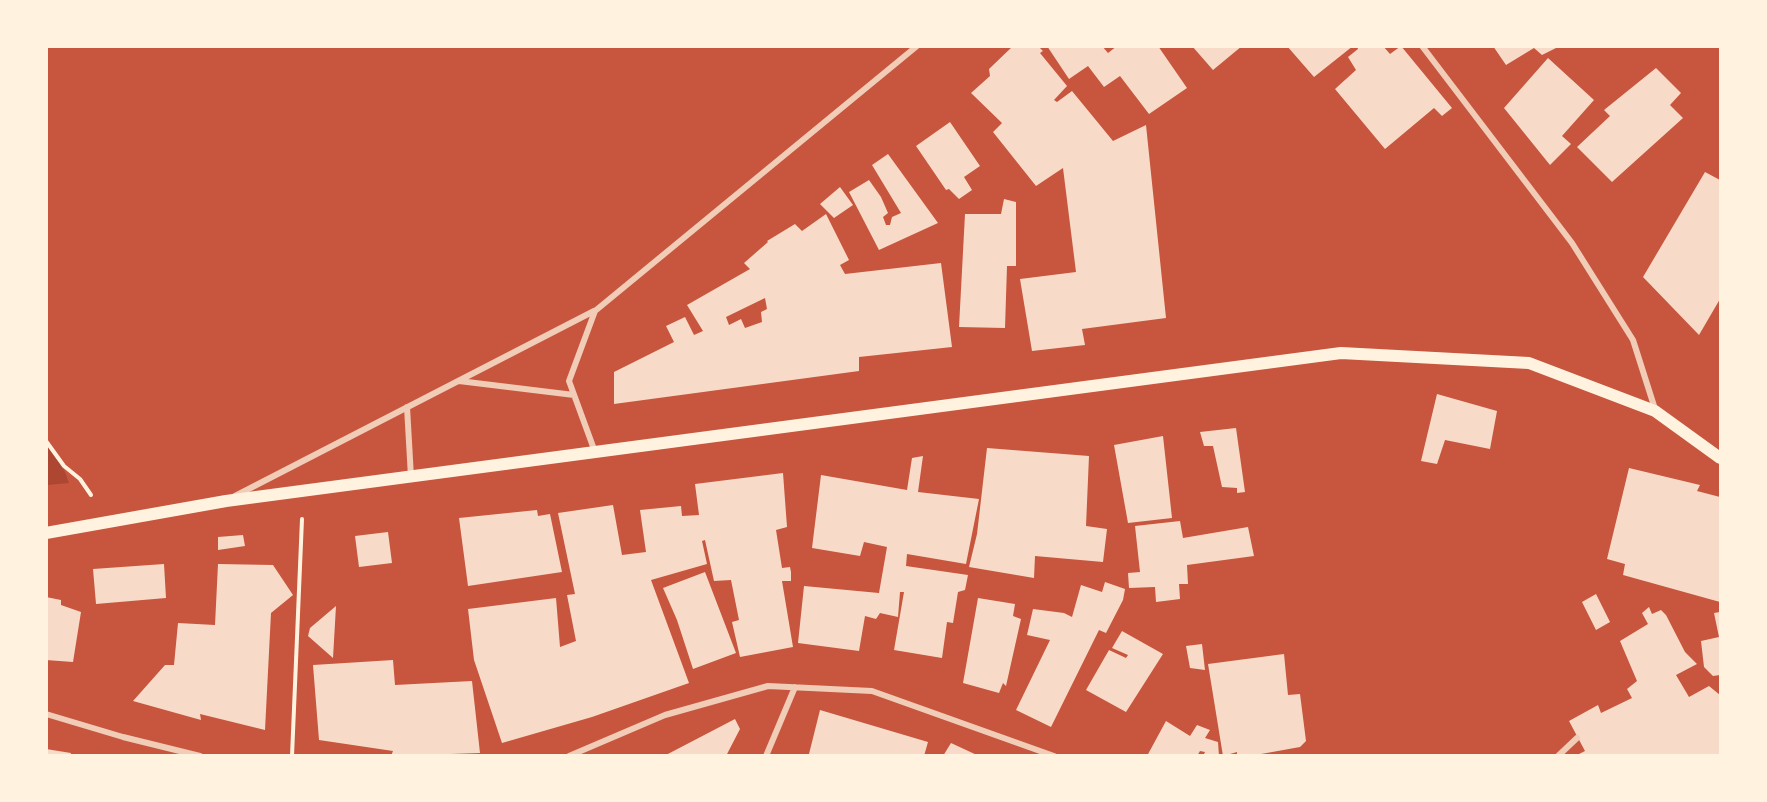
<!DOCTYPE html>
<html>
<head>
<meta charset="utf-8">
<style>
	body { margin:0 }
	#map { position:relative; width:1767px; height:802px; overflow:hidden; background:#c8553d; font-family:Manrope,sans-serif }
	canvas { display:block }
	.frame { position:absolute; inset:0; border:48px solid #fff3e0; pointer-events:none }
</style>
</head>
<body>
<div id="map">
<canvas width="1767" height="802"></canvas>
<div class="frame"></div>
</div>
<script>
const ctx = document.querySelector('canvas').getContext('2d');
ctx.lineJoin = 'round';
function fill(path, color) { ctx.fillStyle = color; ctx.fill(path, 'evenodd'); }
const poly = rows => new Path2D(rows.map(r => 'M' + r).join(''));
function strokePath(path, color, width, dash) { ctx.strokeStyle = color; ctx.lineWidth = width; ctx.lineCap = dash ? 'butt' : 'round'; ctx.setLineDash(dash || []); ctx.stroke(path); }
fill(poly([
	[46,438,65,472,69,483,47,485]
]), '#ae4732');
fill(poly([
	[1013,46,1038,46,1043,51,1040,53,1067,86,1054,100,1057,102,1072,91,1113,141,1146,125,1166,318,1082,329,1085,345,1032,351,1020,279,1076,272,1063,168,1036,186,993,132,1002,123,971,93,990,76,989,69],
	[1047,46,1102,46,1108,53,1117,46,1158,46,1187,88,1149,114,1120,76,1104,87,1088,66,1069,79],
	[1192,46,1242,46,1213,70],
	[1287,46,1353,46,1314,77],
	[1357,46,1383,46,1390,54,1401,46,1452,108,1442,116,1434,108,1385,149,1335,89,1356,70,1348,57,1358,49],
	[1493,46,1555,46,1556,48,1542,55,1534,48,1506,65],
	[1548,58,1594,100,1562,136,1571,144,1550,165,1504,108],
	[1656,68,1681,93,1670,105,1683,118,1612,182,1577,147,1610,116,1604,110],
	[950,122,980,166,964,177,972,190,959,199,949,189,946,190,916,146],
	[888,154,938,223,879,250,849,192,869,180,881,197,888,213,883,217,886,225,890,225,892,217,901,213,872,165],
	[1705,172,1720,180,1720,299,1699,335,1643,277],
	[840,187,853,205,834,218,820,204],
	[1004,199,1016,202,1016,266,1007,266,1005,328,959,327,965,214,1001,214],
	[826,214,849,260,840,265,845,274,941,263,952,347,859,357,859,371,614,404,614,372,674,342,666,326,685,317,694,335,703,331,687,305,750,269,744,263,768,242,767,241,795,224,802,231],
	[765,298,767,309,761,312,762,322,745,328,741,319,729,325,726,317],
	[1437,394,1497,411,1490,449,1445,440,1437,464,1421,461],
	[1236,428,1245,492,1237,493,1237,488,1222,487,1213,446,1204,446,1200,432],
	[1163,436,1172,518,1128,523,1114,445],
	[987,448,1089,456,1086,526,1107,529,1103,562,1035,556,1034,578,969,567,977,534],
	[923,456,918,492,979,499,966,564,907,554,906,566,968,575,965,590,958,592,953,623,947,622,942,658,894,650,904,592,900,592,898,617,880,613,876,619,865,616,859,651,798,643,804,586,879,593,887,547,864,542,860,556,812,548,821,475,907,490,912,458],
	[1629,468,1700,485,1697,491,1720,497,1720,602,1623,575,1625,564,1607,559],
	[783,473,787,527,776,530,782,568,790,567,791,572,791,581,782,581,793,647,740,657,732,622,739,620,731,580,714,581,705,540,702,541,707,564,651,580,689,683,592,717,502,743,474,660,468,609,556,598,560,647,576,641,567,595,575,594,558,513,613,505,622,555,646,552,640,510,681,506,682,516,699,515,695,484],
	[537,510,538,516,550,514,562,572,468,586,459,518],
	[1180,521,1183,538,1248,527,1254,556,1187,565,1188,584,1179,584,1180,599,1156,602,1155,587,1129,588,1128,573,1140,572,1135,526],
	[388,532,392,563,359,567,355,536],
	[243,535,245,546,218,550,218,537],
	[164,564,166,598,96,604,93,569],
	[218,564,273,565,293,595,271,613,265,730,200,714,201,720,133,701,165,665,174,665,178,623,215,625],
	[705,572,736,653,693,669,677,620,663,588],
	[1105,582,1125,589,1123,600,1106,633,1099,630,1051,727,1016,710,1050,640,1027,635,1033,609,1064,613,1072,617,1081,585,1102,592],
	[1596,594,1610,622,1596,630,1582,602],
	[46,597,61,600,61,605,81,612,73,662,46,660],
	[978,598,1015,604,1013,616,1021,619,1006,686,1003,683,999,693,963,683],
	[336,606,333,658,308,636,310,628],
	[1649,607,1652,614,1661,610,1666,615,1685,652,1697,664,1676,675,1689,697,1709,686,1720,695,1720,756,1575,756,1585,751,1569,721,1598,705,1601,713,1632,698,1627,689,1637,681,1620,641,1648,624,1642,613],
	[1720,612,1720,675,1713,676,1704,667,1701,641,1719,637,1714,613],
	[1122,631,1163,654,1126,712,1086,690,1109,650,1126,658,1128,655,1112,648],
	[1202,644,1205,670,1190,668,1186,646],
	[1284,654,1288,695,1300,694,1306,741,1300,747,1250,756,1237,756,1237,752,1223,756,1208,664],
	[393,660,395,685,472,681,480,753,391,756,393,751,319,740,313,665],
	[820,710,928,742,924,756,809,754],
	[735,719,740,729,726,756,664,756],
	[1166,721,1190,736,1197,725,1210,730,1205,738,1218,742,1219,756,1203,756,1205,752,1200,751,1197,756,1147,756],
	[951,743,979,756,943,756],
	[46,749,71,753,70,756,46,756]
]), '#f7dbc8');
strokePath(poly([
	[46,441,64,466,80,479,91,495],
	[292,756,302,519]
]), '#fff3e0', 4);
strokePath(poly([
	[1422,46,1572,243,1633,340,1655,409],
	[459,381,574,395],
	[407,407,411,477],
	[595,452,569,381,595,311,917,46],
	[235,496,594,311],
	[46,714,123,737,200,756],
	[569,756,665,715,768,686,872,691,1054,756],
	[766,756,795,687],
	[1558,756,1577,738]
]), '#f1ccb7', 6);
strokePath(poly([
	[46,533,226,501,1341,353,1529,363,1655,411,1720,458]
]), '#fff3e0', 12);
</script>
</body>
</html>
